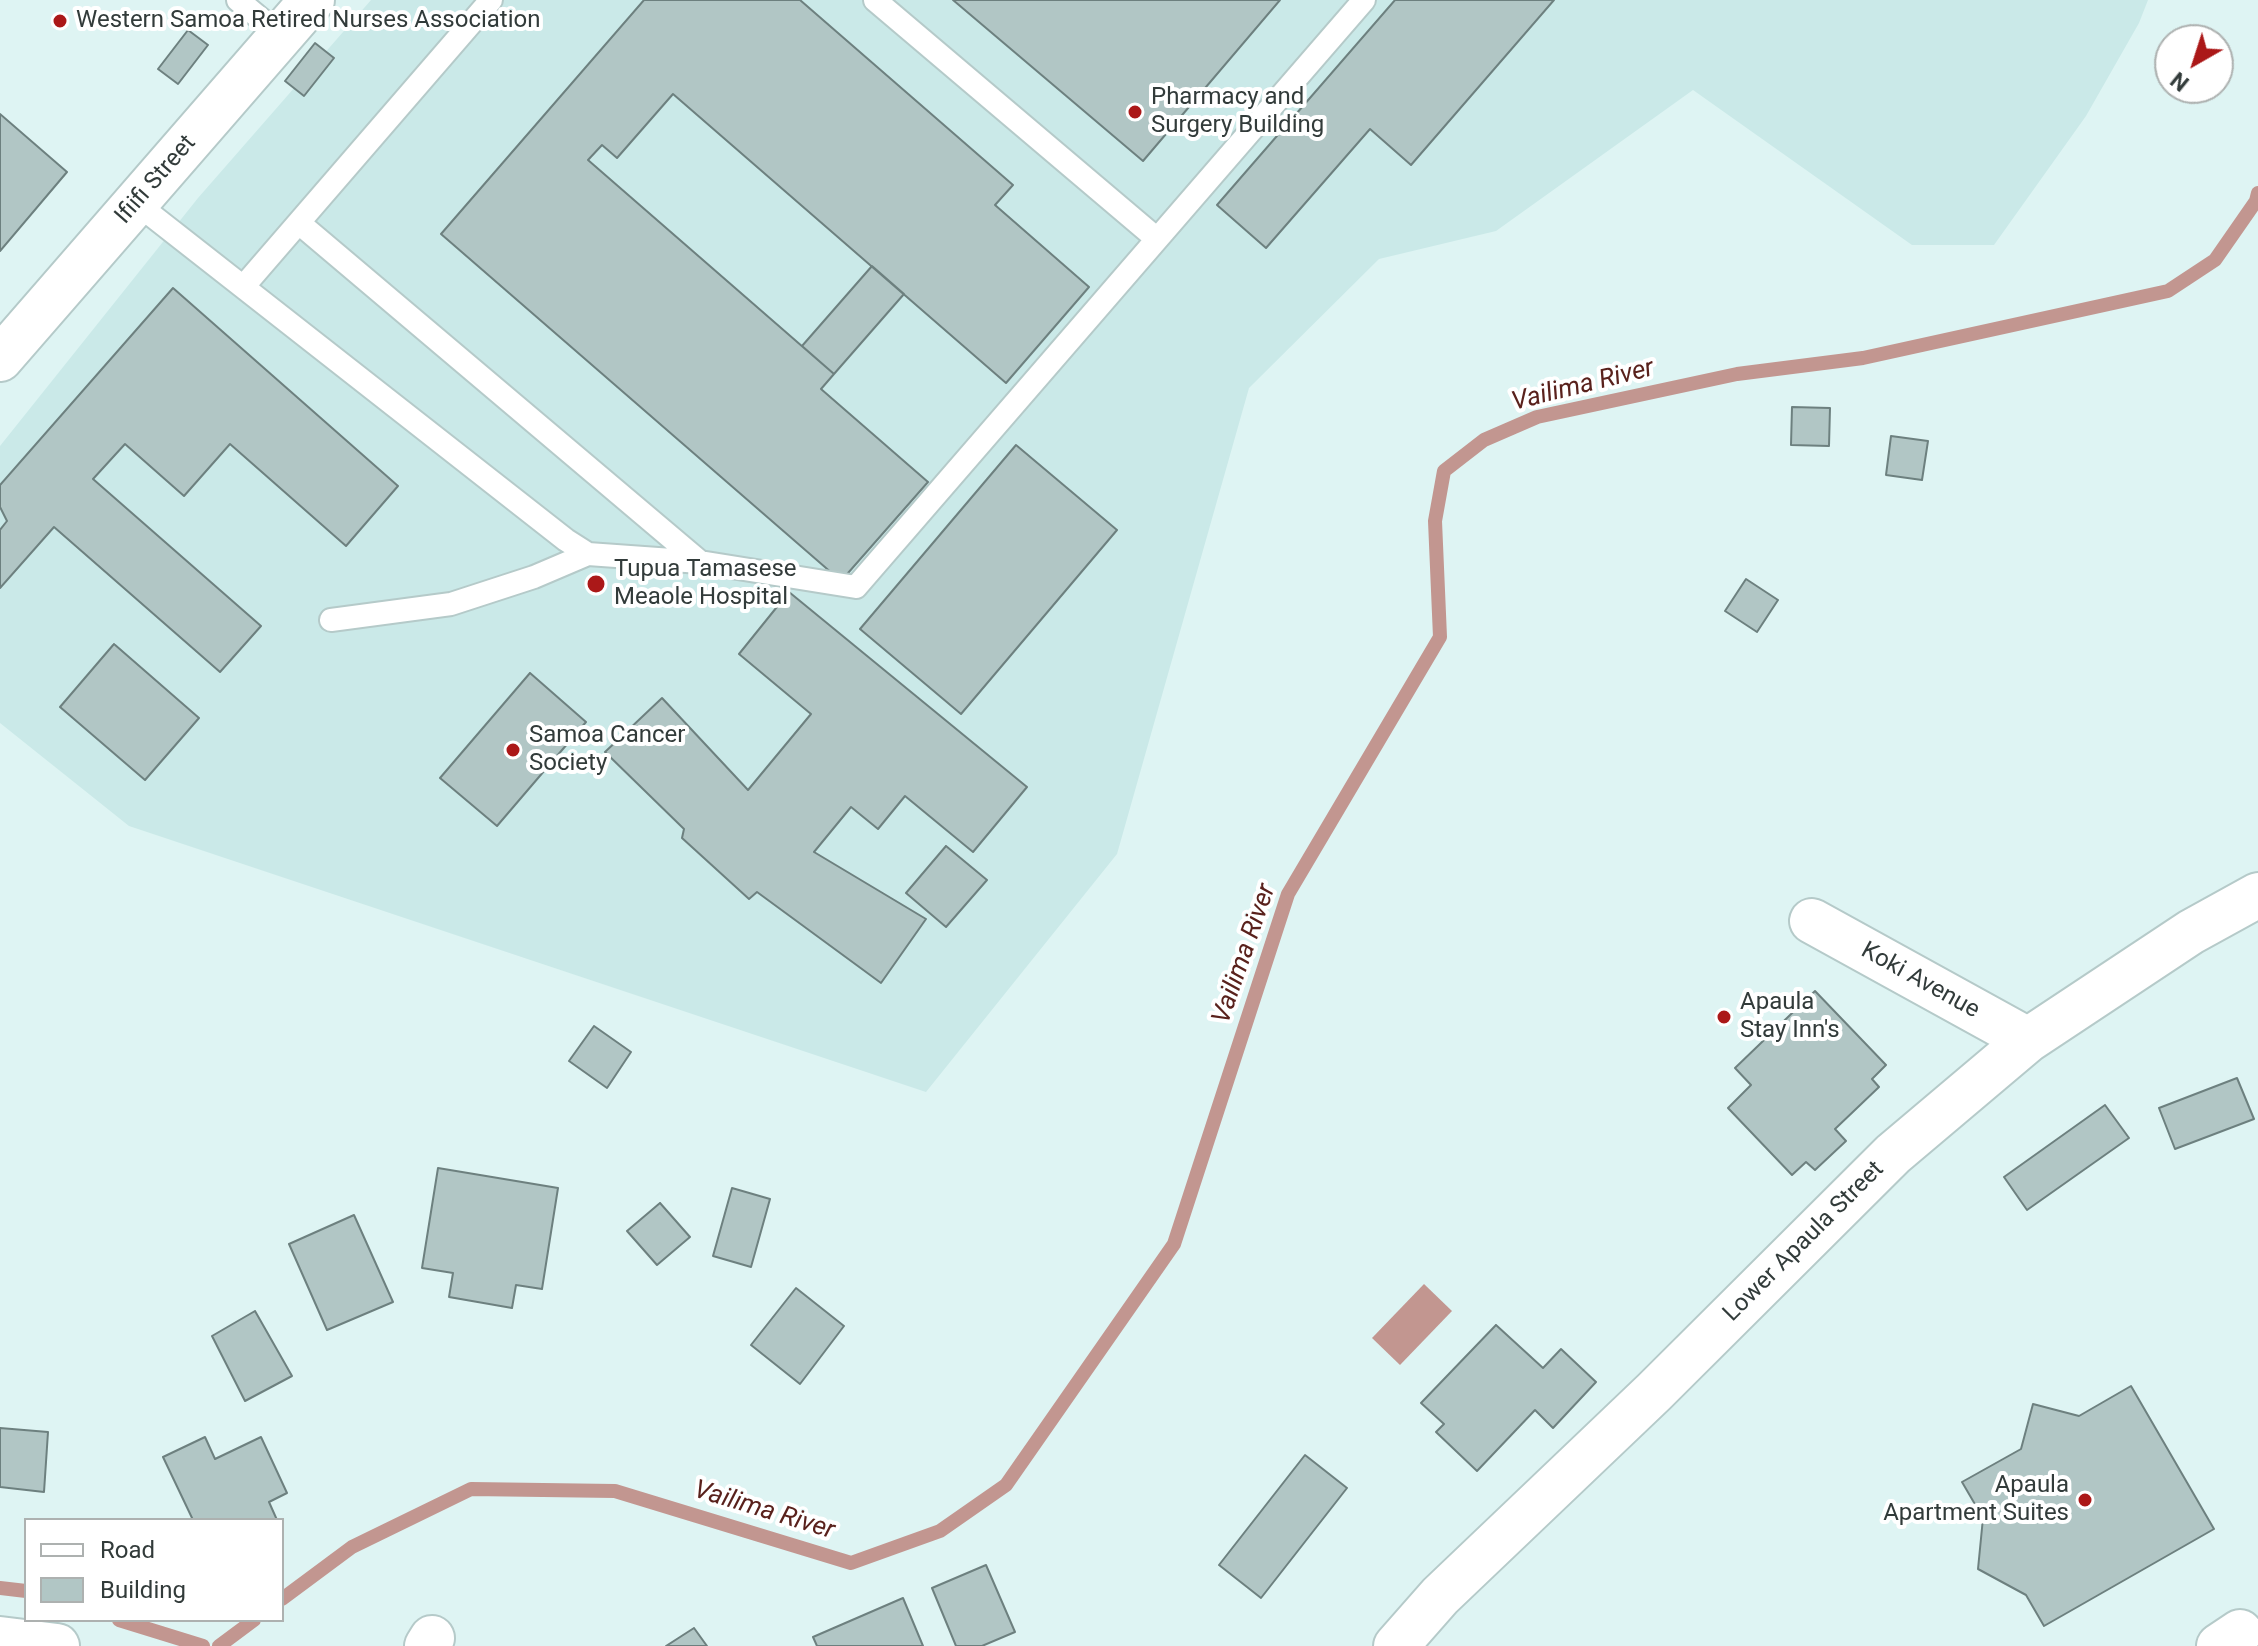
<!DOCTYPE html>
<html>
<head>
<meta charset="utf-8">
<style>
	body { margin:0 }
	#map { position:relative; width:2258px; height:1646px; overflow:hidden; background:#def4f3; font-family:Roboto,sans-serif }
	canvas { display:block }
	.legend { position:absolute; left:24px; top:1518px; width:260px; height:104px; box-sizing:border-box; background:#fff; border:2px solid #adb1b0; margin:0; padding:10px 14px; list-style:none; font-size:24px; color:#323b3a }
	.legend li { display:flex; align-items:center; gap:16px; height:40px }
	.legend b { width:40px; border:2px solid #adb1b0 }
	.north { position:absolute; left:2154px; top:24px; width:80px; height:80px; box-sizing:border-box; background:#fff; border:2px solid #adb1b0; border-radius:50%; rotate:219deg; font-size:22px; font-weight:700; line-height:32px; text-align:center; color:#323b3a }
	.north::after { content:''; display:block; margin:auto; width:28px; height:36px; background:#ab1818; clip-path:polygon(50% 0,100% 100%,50% 72%,0 100%) }
</style>
</head>
<body>
<div id="map">
<canvas width="2258" height="1646"></canvas>
<ul class="legend">
<li><b style="height:10px;background:#fff"></b>Road</li>
<li><b style="height:22px;background:#b1c6c5"></b>Building</li>
</ul>
<div class="north">N</div>
</div>
<script>
const ctx = document.querySelector('canvas').getContext('2d');
ctx.lineJoin = 'round';
function fill(path, color) { ctx.fillStyle = color; ctx.fill(path, 'evenodd'); }
const poly = rows => new Path2D(rows.map(r => 'M' + r).join(''));
function strokePath(path, color, width, dash) { ctx.strokeStyle = color; ctx.lineWidth = width; ctx.lineCap = dash ? 'butt' : 'round'; ctx.setLineDash(dash || []); ctx.stroke(path); }
function write(font, color, halo, rows, align = 'center') {
  ctx.font = font + ' Roboto,sans-serif'; ctx.lineWidth = 8; ctx.setLineDash([]); ctx.textBaseline = 'middle'; ctx.strokeStyle = halo; ctx.fillStyle = color; for (const [text, x, y, turn = 0] of rows) {
    ctx.save(); ctx.translate(x, y); ctx.rotate((+turn || 0) * Math.PI / 180); ctx.textAlign = isNaN(turn) ? turn : align; if (halo) ctx.strokeText(text, 0, 0); ctx.fillText(text, 0, 0); ctx.restore();
  }
}
fill(poly([
	[371,0,2148,0,2139,23,2086,116,1994,245,1912,245,1693,90,1496,231,1379,259,1249,388,1117,854,926,1092,129,826,0,723,0,446,198,198]
]), '#cae9e8');
fill(poly([
	[1424,1284,1452,1311,1400,1365,1372,1338]
]), '#c29690');
strokePath(poly([
	[0,1588,26,1591],
	[282,1599,352,1547,471,1489,615,1491,851,1563,940,1531,1006,1485,1174,1244,1288,894,1440,637,1435,521,1444,471,1484,440,1537,417,1737,374,1863,358,2168,291,2215,260,2256,201,2258,193],
	[119,1620,203,1646],
	[219,1646,254,1620]
]), '#c29690', 14);
const building = poly([
	[644,0,800,0,1013,185,995,205,1089,287,1006,383,673,94,617,158,602,145,588,160,834,374,821,389,928,482,841,581,441,234,644,0],
	[953,0,1280,0,1143,161,953,0],
	[1395,0,1554,0,1411,165,1370,129,1266,248,1217,205,1395,0],
	[188,30,208,45,178,84,158,69,188,30],
	[315,43,334,58,304,96,285,81,315,43],
	[0,114,67,172,0,251,0,114],
	[872,266,904,294,834,374,802,346,872,266],
	[173,288,398,486,346,546,230,444,184,496,125,444,93,479,261,626,220,672,54,527,0,588,0,530,7,521,0,507,0,485,173,288],
	[1792,407,1830,408,1829,446,1791,445,1792,407],
	[1891,436,1928,441,1922,480,1886,475,1891,436],
	[1016,445,1117,530,961,714,860,629,1016,445],
	[1746,579,1778,600,1757,632,1725,611,1746,579],
	[789,592,1027,787,973,852,905,796,878,829,851,807,814,852,926,919,881,983,757,892,749,899,682,838,684,829,605,752,662,698,748,790,811,714,739,654,789,592],
	[114,644,199,718,145,780,60,707,114,644],
	[530,673,586,722,497,826,440,778,530,673],
	[946,846,987,880,946,927,906,893,946,846],
	[1815,991,1886,1065,1872,1079,1879,1087,1835,1129,1846,1141,1815,1170,1806,1162,1792,1175,1728,1108,1751,1085,1735,1068,1815,991],
	[594,1026,631,1052,607,1088,569,1061,594,1026],
	[2237,1078,2254,1119,2175,1149,2159,1108,2237,1078],
	[2105,1105,2129,1138,2027,1210,2004,1177,2105,1105],
	[438,1168,558,1188,542,1289,516,1285,512,1308,449,1297,453,1273,422,1268,438,1168],
	[732,1188,770,1199,751,1267,713,1256,732,1188],
	[660,1203,690,1237,657,1265,627,1231,660,1203],
	[354,1215,393,1302,327,1330,289,1244,354,1215],
	[796,1288,844,1326,800,1384,751,1345,796,1288],
	[255,1311,292,1376,245,1401,212,1336,255,1311],
	[1496,1325,1543,1368,1561,1349,1596,1382,1553,1428,1535,1410,1477,1471,1436,1432,1444,1424,1421,1403,1496,1325],
	[2131,1386,2214,1529,2044,1626,2026,1595,1978,1569,1983,1518,1962,1482,2021,1449,2033,1404,2079,1416,2131,1386],
	[0,1428,48,1432,44,1492,0,1487,0,1428],
	[205,1437,215,1459,261,1437,287,1493,269,1502,277,1520,193,1520,163,1457,205,1437],
	[1305,1455,1347,1488,1261,1598,1219,1565,1305,1455],
	[986,1565,1015,1632,982,1646,956,1646,932,1588,986,1565],
	[903,1598,923,1646,817,1646,813,1637,903,1598],
	[694,1628,707,1646,666,1646,694,1628]
]);
fill(building, '#b1c6c5');
strokePath(building, '#6d807f', 2);
const service = poly([
	[238,0,281,36],
	[875,0,1157,239],
	[136,203,566,540,588,554,700,562],
	[299,223,700,562,856,587,1364,0],
	[243,287,491,0],
	[331,620,451,604,534,577,588,554]
]);
const minor = poly([
	[1812,921,2028,1040],
	[0,1639,57,1646],
	[427,1646,432,1638],
	[1396,1646,1440,1596,1654,1392,1893,1154,2028,1040,2191,932,2258,895],
	[2219,1646,2240,1632]
]);
const secondary = poly([
	[0,359,312,0]
]);
strokePath(service, '#b5cac9', 26);
strokePath(minor, '#b5cac9', 48);
strokePath(secondary, '#b5cac9', 48);
strokePath(service, '#fff', 22);
strokePath(minor, '#fff', 44);
strokePath(secondary, '#fff', 44);
for (const [x, y, r, color] of [
	[60,21,8,"#ab1818"],
	[1135,112,8,"#ab1818"],
	[596,584,10,"#ab1818"],
	[513,750,8,"#ab1818"],
	[1724,1017,8,"#ab1818"],
	[2085,1500,8,"#ab1818"]
]) { const dot = new Path2D(); dot.arc(x, y, r, 0, 2 * Math.PI); ctx.fillStyle = color; ctx.fill(dot); strokePath(dot, '#fff', 3); }
write('24px', '#323b3a', '#fff', [
	["Western Samoa Retired Nurses Association",76,21],
	["Pharmacy and",1151,98],
	["Surgery Building",1151,126],
	["Tupua Tamasese",614,570],
	["Meaole Hospital",614,598],
	["Samoa Cancer",529,736],
	["Society",529,764],
	["Apaula",1740,1003],
	["Stay Inn's",1740,1031],
	["Apaula",2069,1486,"right"],
	["Apartment Suites",2069,1514,"right"]
], 'left');
write('24px', '#323b3a', '#fff', [
	["Ifiifi Street",156,180,-49],
	["Koki Avenue",1920,981,29],
	["Lower Apaula Street",1804,1242,-45]
]);
write('italic 26px', '#59211c', '#fff', [
	["Vailima River",1583,386,-14],
	["Vailima River",1245,954,-71],
	["Vailima River",764,1511,17]
]);
</script>
</body>
</html>
